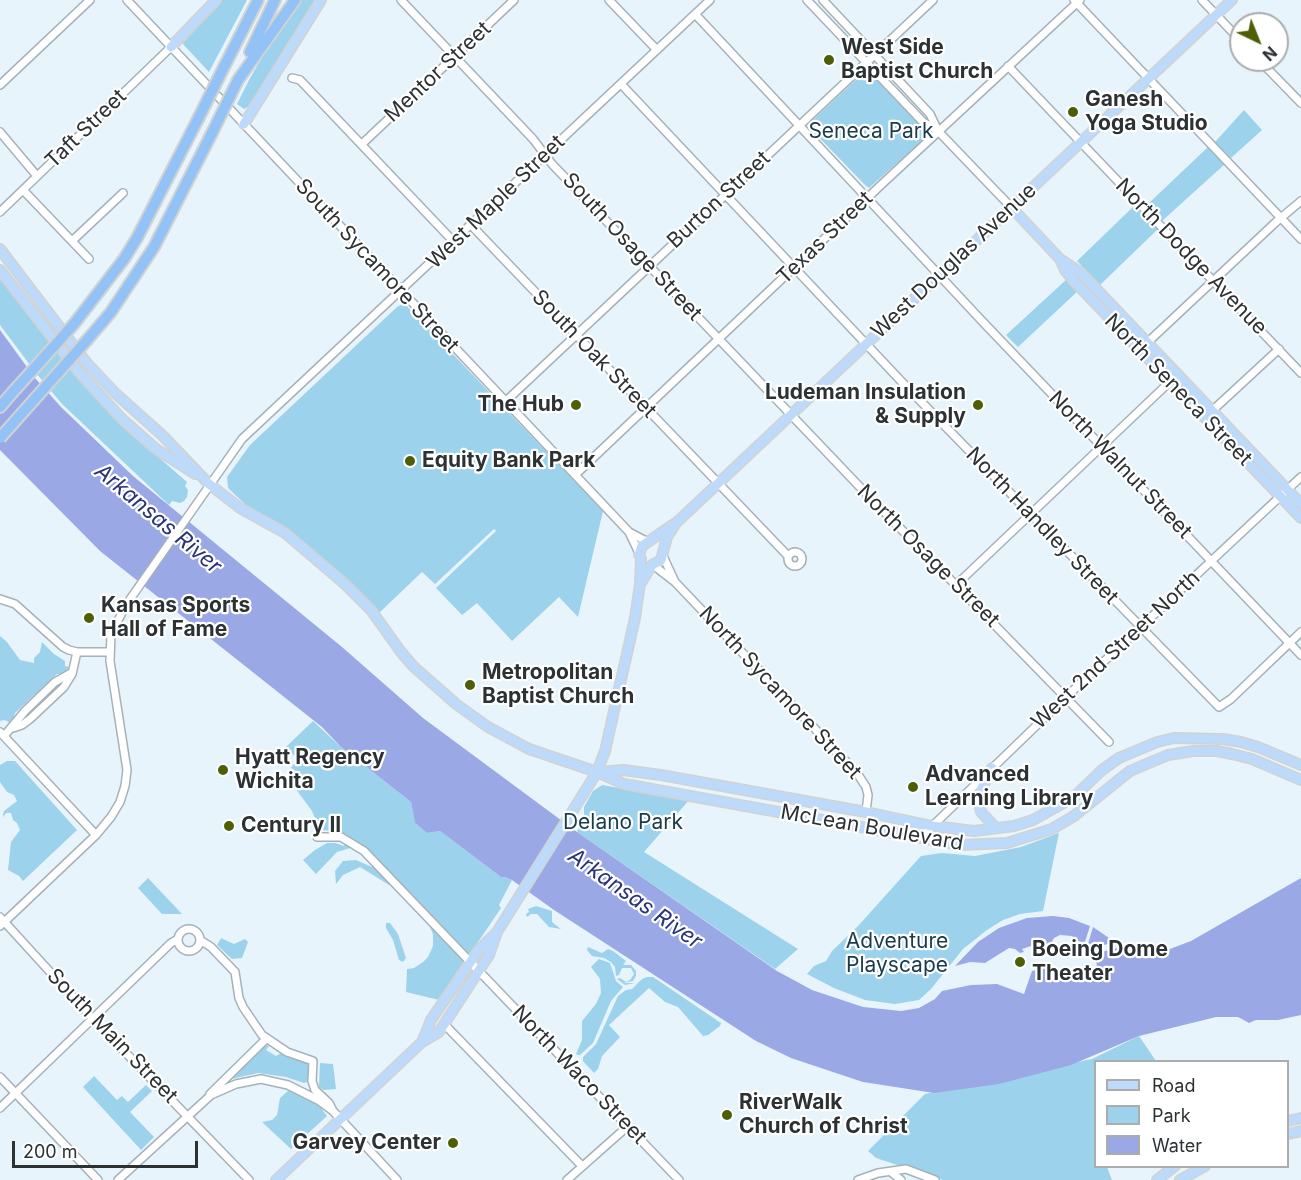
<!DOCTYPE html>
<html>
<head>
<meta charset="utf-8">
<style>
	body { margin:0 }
	#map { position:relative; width:1301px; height:1180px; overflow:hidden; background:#e7f4fb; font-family:Inter,sans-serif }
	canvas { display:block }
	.legend { position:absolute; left:1094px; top:1060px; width:195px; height:108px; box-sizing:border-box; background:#fff; border:2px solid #abadad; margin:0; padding:8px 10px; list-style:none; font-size:18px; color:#2c3133 }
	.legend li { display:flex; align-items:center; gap:12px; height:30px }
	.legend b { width:30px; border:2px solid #abadad }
	.north { position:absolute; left:1229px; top:12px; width:60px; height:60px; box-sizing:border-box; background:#fff; border:2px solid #abadad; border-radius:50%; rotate:137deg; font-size:16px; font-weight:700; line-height:24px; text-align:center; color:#2c3133 }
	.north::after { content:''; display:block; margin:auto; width:21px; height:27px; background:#4d5f05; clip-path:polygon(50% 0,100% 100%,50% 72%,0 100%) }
	.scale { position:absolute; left:12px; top:1141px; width:186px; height:27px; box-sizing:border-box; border:3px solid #2c3133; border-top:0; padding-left:8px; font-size:18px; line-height:21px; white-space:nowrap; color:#2c3133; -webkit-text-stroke:4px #fff; paint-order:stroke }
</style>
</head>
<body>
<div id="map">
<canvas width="1301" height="1180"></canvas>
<ul class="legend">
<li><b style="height:8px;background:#bedafa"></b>Road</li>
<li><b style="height:16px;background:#9dd2ec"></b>Park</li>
<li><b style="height:16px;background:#9aa8e5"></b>Water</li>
</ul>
<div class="north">N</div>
<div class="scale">200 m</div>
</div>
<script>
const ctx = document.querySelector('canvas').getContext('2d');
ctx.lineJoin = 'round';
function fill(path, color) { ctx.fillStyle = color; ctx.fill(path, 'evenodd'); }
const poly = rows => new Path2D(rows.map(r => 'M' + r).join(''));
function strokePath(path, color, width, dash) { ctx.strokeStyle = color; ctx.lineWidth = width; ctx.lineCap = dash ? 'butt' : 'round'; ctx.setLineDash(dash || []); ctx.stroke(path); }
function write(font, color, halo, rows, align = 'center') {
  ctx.font = font + ' Inter,sans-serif'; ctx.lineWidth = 4.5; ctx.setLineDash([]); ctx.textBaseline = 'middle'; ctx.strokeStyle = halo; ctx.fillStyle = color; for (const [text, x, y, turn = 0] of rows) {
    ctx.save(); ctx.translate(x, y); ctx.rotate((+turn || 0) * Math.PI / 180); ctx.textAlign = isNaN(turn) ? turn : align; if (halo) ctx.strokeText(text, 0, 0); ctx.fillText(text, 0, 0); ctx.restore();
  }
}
fill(poly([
	[222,0,247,0,209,72,181,42],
	[301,0,316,0,251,105,244,109,237,104,249,80,269,45],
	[868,71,925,129,927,134,924,139,869,188,866,186,809,127,811,122,862,74],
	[1244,110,1262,130,1231,158,1215,142],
	[1208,147,1225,164,1162,221,1148,204],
	[1134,206,1158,229,1100,285,1077,261],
	[0,276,74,374,141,442,187,482,185,486,188,490,187,497,184,501,180,503,172,501,169,505,62,404,36,373,0,325],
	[1067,279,1079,290,1018,347,1006,335],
	[404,303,603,511,578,617,559,597,512,641,477,603,462,615,436,588,496,531,494,529,435,584,422,572,379,613,360,592,249,508,228,488,227,477,250,445,397,307],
	[0,636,7,642,20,660,34,663,34,658,40,652,42,642,54,654,65,661,65,666,69,667,64,674,57,674,54,677,15,713,12,724,5,720,0,721],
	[313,721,341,747,411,802,415,823,427,833,440,831,501,877,505,877,512,880,499,905,501,908,439,1000,406,992,407,969,414,968,423,962,428,957,433,946,433,934,429,925,394,888,360,867,343,875,336,884,335,871,343,861,356,860,372,867,378,858,343,833,323,830,319,828,312,811,295,788,296,783,301,778,291,768,297,759,286,747],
	[7,761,15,761,77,830,23,881,19,876,8,870,11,842,20,830,17,823,13,820,11,813,6,813,4,816,5,819,3,815,4,811,17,801,14,795,7,792,0,782,0,765],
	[602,785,689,800,644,852,798,949,775,969,577,832,584,816,584,807,593,791],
	[1059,833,1043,911,1020,914,1003,920,987,930,963,949,931,989,919,1000,895,1004,865,1000,834,988,807,974,814,966,826,961,832,951,858,926,921,856,942,853,975,856,1021,847],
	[327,843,335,843,344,846,345,843,354,847,337,852,316,874,303,860,315,850],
	[148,878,182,914,162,914,138,888],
	[536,906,552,911,552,922,561,929,549,927,537,914,531,914,527,917,526,914,529,912,528,909],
	[386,923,390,923,398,934,406,958,403,962,399,960,393,940,386,928],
	[221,938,234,944,245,939,248,942,242,958,232,959,217,945],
	[588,947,602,953,608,949,613,951,626,961,623,965,631,965,636,971,636,976,633,981,623,983,635,983,625,985,617,979,620,978,626,982,630,980,634,974,631,968,622,968,619,975,616,976,615,967,611,962,604,958,592,956,587,950],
	[599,959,610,963,616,981,623,987,611,1001,593,1043,580,1055,578,1055,576,1054,582,1040,582,1021,596,1004,601,993,600,979,591,967],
	[647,977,653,977,721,1023,720,1026,708,1035,703,1036,678,1007,665,1002,649,988,609,1025,620,1037,602,1056,598,1069,594,1073,583,1061,583,1057,596,1044,618,996,626,990,632,989,642,979],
	[1139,1036,1156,1061,1096,1062,1094,1133,1096,1166,1107,1167,1112,1180,943,1180,876,1158,868,1151,925,1094,1092,1059],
	[265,1045,269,1046,266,1050,276,1056,281,1053,310,1063,310,1081,304,1083,286,1077,258,1073,231,1079],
	[320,1063,333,1064,336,1089,324,1090,319,1087],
	[94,1076,117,1100,122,1096,128,1102,146,1085,152,1091,130,1112,154,1137,141,1150,83,1087],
	[290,1089,308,1098,321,1108,327,1116,291,1149,262,1122,272,1120,277,1115,280,1098]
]), '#9dd2ec');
fill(poly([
	[0,330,35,378,61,407,133,476,342,647,423,718,577,832,777,971,812,990,863,1007,901,1011,919,1008,935,999,942,991,971,985,997,984,1024,994,1032,971,1037,970,1039,972,1040,969,1045,968,1047,975,1053,979,1059,978,1063,975,1079,978,1091,973,1097,965,1094,956,1105,951,1122,947,1143,955,1162,952,1191,941,1301,878,1301,1015,1278,1020,1256,1020,1249,1023,1238,1017,1216,1017,1139,1036,1071,1065,999,1084,934,1093,863,1082,791,1058,756,1041,554,910,512,880,505,877,501,877,440,831,427,833,415,823,411,802,341,747,322,727,100,551,0,450],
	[1053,916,1069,918,1090,926,1084,945,1072,936,1060,935,1054,938,1049,947,1045,947,1045,944,1031,946,1022,949,1024,952,1020,953,1015,949,1009,948,985,963,970,962,955,966,978,942,999,928,1027,918],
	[1093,927,1112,940,1114,942,1088,950,1087,947]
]), '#9aa8e5');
const minor = poly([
	[127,0,629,532,639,553],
	[401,0,533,139,552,164,858,485,1109,742],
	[609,0,657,50],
	[807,0,923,122,938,131,1011,207],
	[823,0,930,114,938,131],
	[1074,0,1301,239],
	[1202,0,1241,41],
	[695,14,982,321,1301,655],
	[1259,60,1301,103],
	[1008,66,1301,373],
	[292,78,300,80,454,242],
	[621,84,901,381,1219,707,1231,699,1301,632],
	[0,85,90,0],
	[0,132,37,176],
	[362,144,514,0],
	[23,190,89,259],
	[0,212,171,47],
	[471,225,788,556],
	[72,241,123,193],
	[1148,342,1276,222,1301,201],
	[505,402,933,0],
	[1213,410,1279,349],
	[575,475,882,184,1080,0],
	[629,532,648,542],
	'788 559a7 7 0 1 1 14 0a7 7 0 1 1-14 0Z',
	[663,556,675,582],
	[653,565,675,582,857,773,866,787,868,795,866,812],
	[957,584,1178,374],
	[0,599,15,604,63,647,69,650,77,652,110,652],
	[13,728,22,725,30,719,64,687,72,674,77,652],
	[0,732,96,835],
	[4,736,25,711,55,682,71,673],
	[317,837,341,837,364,851,679,1180],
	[920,838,1066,697,1301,477],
	[0,917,93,1019,249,1180],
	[0,926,96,835,111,817,120,802,125,786,127,770,110,661,111,634,126,605,242,439,710,0],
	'178 940a11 11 0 1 1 22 0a11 11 0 1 1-22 0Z',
	[200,940,211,947,235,972,239,998,243,1007,262,1035,287,1052,313,1061,312,1081,315,1090,329,1103,333,1111],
	[445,1025,582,1166],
	[0,1077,98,1180],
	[210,1094,266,1039],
	[0,1108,171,943,178,939],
	[891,1172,901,1180],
	[118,1180,211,1095,236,1084,261,1079,288,1085,318,1100,333,1111,397,1180],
	[567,1180,628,1126],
	[858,1180,878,1173,906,1169,935,1180]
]);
const major = poly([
	[171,47,216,0],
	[244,124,321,0],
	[1011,207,1060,259,1081,273,1301,504],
	[0,249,86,362,115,393,162,435,209,484,240,508,285,533,346,585,371,610,401,652,413,666,456,704,488,727,529,749,597,772,624,784,960,845,1007,843,1052,829,1074,816,1130,771,1168,755,1193,751,1217,751,1232,754,1252,759,1301,780],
	[1060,259,1065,270,1073,280,1301,518],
	[0,270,79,372,121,418,156,449,195,474],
	[639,555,642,546,674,524],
	[640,584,652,565,661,560,667,537,676,523,1232,0],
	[992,768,981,790,979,802,981,812,996,828],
	[599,772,623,770,661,775,866,812,932,826,974,831,1014,826,1033,820,1074,797,1102,770,1119,758,1157,742,1174,738,1223,739,1241,742,1258,747,1301,765],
	[422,1042,431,1020,478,951,497,932,597,772,605,751,635,618,640,584,641,559],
	[1288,1121,1301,1118],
	[1288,1134,1301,1131],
	[276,1180,422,1042,439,1032,489,955,496,935],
	[1157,1180,1175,1166],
	[1180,1180,1205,1166]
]);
const highway = poly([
	[250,52,275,0],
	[225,65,258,0],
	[238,80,295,0],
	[74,324,124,259,137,238,198,119],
	[88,339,111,312,154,247,212,133],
	[0,407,12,393]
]);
strokePath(minor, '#a6b2b8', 10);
strokePath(major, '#d1d2d2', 12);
strokePath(highway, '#d1d2d2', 14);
strokePath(minor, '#fff', 7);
strokePath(major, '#bedafa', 9);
strokePath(highway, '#93c2f7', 10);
const highwayBridge = poly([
	[198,119,225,65],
	[212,133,238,80],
	[12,393,74,324],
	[0,438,88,339]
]);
strokePath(highwayBridge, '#d1d2d2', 14, []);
strokePath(highwayBridge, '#93c2f7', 10);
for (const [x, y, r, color] of [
	[829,60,6,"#4d5f05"],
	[1073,112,6,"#4d5f05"],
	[576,405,6,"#4d5f05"],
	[978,405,6,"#4d5f05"],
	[410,461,6,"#4d5f05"],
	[89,618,6,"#4d5f05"],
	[470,685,6,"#4d5f05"],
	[223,770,6,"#4d5f05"],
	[913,787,6,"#4d5f05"],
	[229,826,6,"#4d5f05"],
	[1020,962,6,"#4d5f05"],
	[727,1115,6,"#4d5f05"],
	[453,1143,6,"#4d5f05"]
]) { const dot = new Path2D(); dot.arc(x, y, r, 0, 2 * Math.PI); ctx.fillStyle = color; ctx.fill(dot); strokePath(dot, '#fff', 2); }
write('bold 21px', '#2c3133', '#fff', [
	["West Side",841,48],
	["Baptist Church",841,72],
	["Ganesh",1085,100],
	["Yoga Studio",1085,124],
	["Ludeman Insulation",966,393,"right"],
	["& Supply",966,417,"right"],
	["The Hub",564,405,"right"],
	["Equity Bank Park",422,461],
	["Kansas Sports",101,606],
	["Hall of Fame",101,630],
	["Metropolitan",482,673],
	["Baptist Church",482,697],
	["Hyatt Regency",235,758],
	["Wichita",235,782],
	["Advanced",925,775],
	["Learning Library",925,799],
	["Century II",241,826],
	["Boeing Dome",1032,950],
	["Theater",1032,974],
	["RiverWalk",739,1103],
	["Church of Christ",739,1127],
	["Garvey Center",441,1143,"right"]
], 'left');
write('21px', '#2c3133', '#fff', [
	["Mentor Street",438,72,-43],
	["Taft Street",86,129,-44],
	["Burton Street",719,200,-43],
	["West Maple Street",496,202,-44],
	["Texas Street",825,238,-44],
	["South Osage Street",632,247,47],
	["North Dodge Avenue",1191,257,46],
	["West Douglas Avenue",954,261,-43],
	["South Sycamore Street",377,266,47],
	["South Oak Street",594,354,46],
	["North Seneca Street",1178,390,46],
	["North Walnut Street",1120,465,46],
	["North Handley Street",1042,526,46],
	["North Osage Street",928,556,45],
	["West 2nd Street North",1116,650,-43],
	["North Sycamore Street",780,693,47],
	["McLean Boulevard",872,828,10],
	["South Main Street",112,1036,46],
	["North Waco Street",579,1075,46]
]);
write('21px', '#193b4a', '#fff', [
	["Seneca Park",871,132],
	["Delano Park",623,823],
	["Adventure",897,942],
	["Playscape",897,966]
]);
write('italic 22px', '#2a3379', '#fff', [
	["Arkansas River",158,519,40],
	["Arkansas River",635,899,35]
]);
</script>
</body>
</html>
